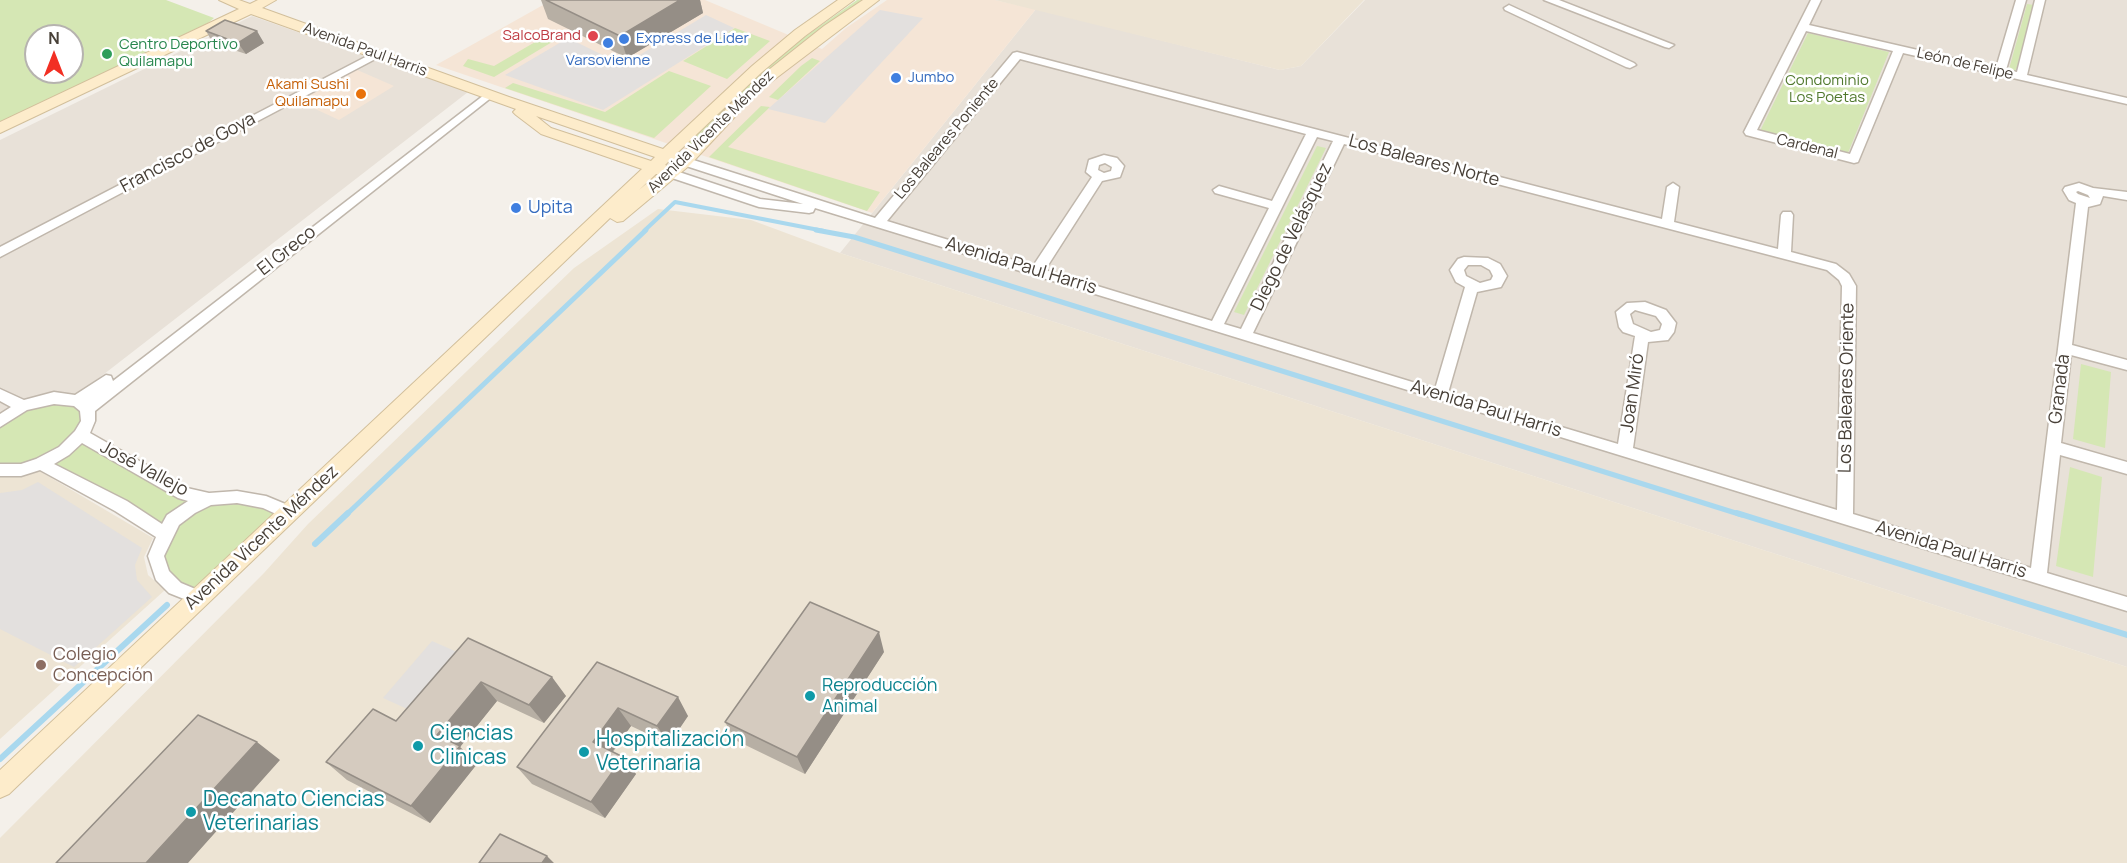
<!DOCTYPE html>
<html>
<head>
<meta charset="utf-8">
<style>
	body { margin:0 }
	#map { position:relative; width:2127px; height:863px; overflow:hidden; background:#f4f0ea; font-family:Manrope,sans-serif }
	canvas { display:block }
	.north { position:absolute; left:24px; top:24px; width:60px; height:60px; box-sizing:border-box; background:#fff; border:2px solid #b6b3af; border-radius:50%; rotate:0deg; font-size:16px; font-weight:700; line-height:24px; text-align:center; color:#484038 }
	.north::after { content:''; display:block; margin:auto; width:21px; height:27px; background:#f22f23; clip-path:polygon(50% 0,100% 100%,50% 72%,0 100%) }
</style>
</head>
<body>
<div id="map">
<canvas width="2127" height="863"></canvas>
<div class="north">N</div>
</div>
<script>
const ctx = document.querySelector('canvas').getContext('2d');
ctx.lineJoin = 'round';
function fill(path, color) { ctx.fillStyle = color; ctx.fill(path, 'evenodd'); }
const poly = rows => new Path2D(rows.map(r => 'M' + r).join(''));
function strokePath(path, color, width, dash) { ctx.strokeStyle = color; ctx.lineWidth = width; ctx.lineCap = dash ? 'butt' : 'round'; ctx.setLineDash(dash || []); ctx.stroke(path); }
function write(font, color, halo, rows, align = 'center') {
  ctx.font = font + ' Manrope,sans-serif'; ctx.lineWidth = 5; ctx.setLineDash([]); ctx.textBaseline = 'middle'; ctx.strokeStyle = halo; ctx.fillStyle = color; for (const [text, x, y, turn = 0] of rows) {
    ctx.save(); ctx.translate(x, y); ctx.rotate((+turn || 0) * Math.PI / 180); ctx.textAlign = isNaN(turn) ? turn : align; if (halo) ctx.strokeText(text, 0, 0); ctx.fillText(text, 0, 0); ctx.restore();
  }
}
fill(poly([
	[1365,0,2127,0,2127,667,840,253,1036,9,1280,70,1301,66],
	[252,16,468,92,77,395,97,406,97,420,90,434,0,476,0,140]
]), '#e8e1d8');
fill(poly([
	[552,0,705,0,822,49,846,28,887,0,995,0,1036,9,872,213,436,65],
	[355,69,394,86,339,120,296,100]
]), '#f5e5d6');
fill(poly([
	[995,0,1364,0,1301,66,1280,70],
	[658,209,751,220,840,253,2127,667,2127,863,0,863,0,838,264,573,308,524,574,268],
	[36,469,153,538,144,557,148,575,165,590,0,739,0,476]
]), '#ede4d4');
fill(poly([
	[0,0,166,0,214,18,208,23,0,122],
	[36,36,72,36,72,72,36,72],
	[857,0,862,0,795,48,691,145,684,143,793,45],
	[2027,4,2034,5,2016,71,2009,69],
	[735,28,770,41,727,79,683,61],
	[554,31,562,36,494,77,463,66,468,59,494,66],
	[1808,33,1889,52,1848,153,1760,131],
	[812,58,820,61,778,100,769,97,801,66],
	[669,71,711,86,654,138,505,88,513,83,605,112],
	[761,106,770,107,728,147,880,192,867,211,709,157],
	[1317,146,1326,148,1244,315,1234,312],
	[2081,364,2111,372,2105,448,2073,439],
	[66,401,79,407,84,417,69,444,30,465,0,467,0,425,28,407],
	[85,441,197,501,162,527,52,464],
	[2070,467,2102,477,2093,577,2056,566],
	[234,499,263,504,283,515,204,590,179,583,164,569,163,549,168,533,192,510]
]), '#d5e7b4');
fill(poly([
	[880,10,923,18,825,123,768,109],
	[706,15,734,28,603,110,505,75,568,38,623,65],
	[38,482,142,548,135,565,137,580,152,597,74,667,0,629,0,493,22,490],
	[432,641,464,655,416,713,383,698]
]), '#e3e0de');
strokePath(poly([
	[644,231,675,202,824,231]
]), '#a9d8ee', 4);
strokePath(poly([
	[816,230,854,237,1742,515],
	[346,515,646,230]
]), '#a9d8ee', 5);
strokePath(poly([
	[1737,513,2127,635],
	[315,544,348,513],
	[0,759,167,605]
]), '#a9d8ee', 6);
const street = poly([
	[1544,0,1559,0,1674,45,1669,48,1665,47,1544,0],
	[1811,0,1821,0,1809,25,1996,68,2016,0,2026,0,2006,70,2017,72,2035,0,2045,0,2027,75,2127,98,2127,104,1903,53,1858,162,1854,163,1746,135,1744,132,1811,0],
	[1806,31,1893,51,1850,154,1757,130,1806,31],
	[1509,5,1634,63,1636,65,1630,68,1626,67,1505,10,1504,8,1509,5],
	[377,51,381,52,381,56,0,257,0,247,377,51],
	[1017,52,1662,219,1667,187,1673,183,1679,187,1674,222,1778,249,1781,215,1783,212,1791,212,1793,215,1791,252,1836,264,1849,274,1856,286,1853,514,2031,568,2076,203,2069,200,2063,190,2065,187,2079,183,2093,188,2127,192,2127,200,2103,196,2100,204,2088,207,2072,345,2127,360,2127,370,2071,355,2061,443,2127,462,2127,474,2060,455,2047,573,2127,597,2127,611,815,208,813,212,809,213,759,207,666,176,664,173,670,169,760,199,803,204,680,164,680,158,684,157,875,218,1013,53,1017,52],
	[1020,59,1306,134,1272,201,1219,186,1213,190,1215,193,1269,208,1212,321,1045,270,1102,181,1120,177,1124,166,1117,158,1104,155,1089,160,1086,172,1092,177,1033,266,887,221,1020,59],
	[1317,137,1333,141,1241,329,1224,324,1317,137],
	[1344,144,1827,270,1839,280,1842,286,1837,510,1633,448,1648,342,1668,340,1674,332,1676,323,1666,310,1645,302,1627,303,1616,312,1619,327,1623,332,1635,336,1618,444,1448,393,1477,292,1501,287,1507,276,1500,264,1488,258,1464,257,1458,259,1450,270,1456,282,1465,287,1435,389,1253,333,1344,144],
	[1105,163,1112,167,1111,171,1104,173,1098,170,1099,165,1105,163],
	[2078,191,2088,195,2090,198,2078,194,2076,192,2078,191],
	[1468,265,1481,265,1490,270,1493,276,1491,280,1480,283,1466,276,1464,270,1468,265],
	[1635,310,1656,316,1662,324,1660,330,1651,332,1633,324,1630,314,1635,310],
	[488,92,492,93,492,97,95,411,95,421,90,433,187,488,209,493,237,491,266,496,295,508,297,513,295,518,289,520,263,508,237,503,211,505,195,513,179,525,164,556,169,571,181,583,205,593,207,598,205,603,199,605,169,593,156,580,148,556,156,537,115,511,40,470,21,476,0,476,0,464,21,464,36,459,59,447,75,431,81,421,80,411,74,406,54,404,27,410,0,427,0,414,11,407,0,401,0,389,24,400,54,392,75,395,106,375,111,376,113,381,488,92],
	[82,443,178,498,188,501,167,515,162,524,127,501,54,464,69,455,82,443]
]);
const secondary = poly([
	[219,0,239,0,250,4,258,0,276,0,262,8,509,97,663,149,752,66,795,30,838,0,854,0,805,36,762,72,677,153,681,155,735,100,745,100,748,103,745,106,690,165,623,221,617,222,610,218,9,794,0,798,0,770,642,169,541,134,516,115,513,112,516,109,251,14,0,133,0,122,239,9,219,0],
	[536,116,655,157,651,161,551,128,536,116],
	[669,161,672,162,668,166,665,165,669,161],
	[656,174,658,174,639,190,656,174],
	[863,0,879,0,771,82,761,82,759,79,761,76,824,26,863,0]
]);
strokePath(street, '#c0b7ac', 3);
strokePath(secondary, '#d2bf9b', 2);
fill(street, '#fff');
fill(secondary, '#fdeccb');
fill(poly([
	[541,0,700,0,703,13,627,58,548,19],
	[206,31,264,43,246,54,213,43],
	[468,638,566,696,544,723,497,701,460,747,477,764,430,823,347,780,326,762,396,721],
	[884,652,805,774,735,740,725,722],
	[597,662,688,716,669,744,631,726,613,752,636,774,605,818,532,784,517,767]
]), '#b7afa4');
fill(poly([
	[680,0,700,0,703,13,627,58,620,36],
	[257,31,264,43,246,54,238,43],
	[879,632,884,652,805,774,797,757],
	[552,677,566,696,544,723,529,705],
	[481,682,497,701,460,747,477,764,430,823,411,806,437,735],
	[678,697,688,716,669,744,657,726],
	[618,708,631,726,606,760,593,742],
	[257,742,280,760,188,863,146,863],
	[623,757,636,774,605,818,591,802],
	[547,856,554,863,542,863]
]), '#958e86');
const building = poly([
	[546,0,680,0,620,36,546,0],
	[225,20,257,31,238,43,206,31,225,20],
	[810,602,879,632,797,757,725,722,810,602],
	[468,638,552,677,529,705,481,682,437,735,460,746,411,806,326,762,373,709,396,721,468,638],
	[597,662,678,697,657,726,618,708,593,742,623,757,591,802,517,767,597,662],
	[198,715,257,742,146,863,56,863,198,715],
	[500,834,547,856,542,863,479,863,500,834]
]);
fill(building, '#d5cbbf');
strokePath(building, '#958e86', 1.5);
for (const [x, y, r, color] of [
	[593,36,6,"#e0444e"],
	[624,39,6,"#3f7fe0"],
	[608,43,6,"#3f7fe0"],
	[107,54,6,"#2e9e5b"],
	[896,78,6,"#3f7fe0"],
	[361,94,6,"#e8710a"],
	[516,208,6,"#3f7fe0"],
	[41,665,6,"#8d6e63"],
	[810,696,6,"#0f9aa8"],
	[418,746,6,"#0f9aa8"],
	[584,752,6,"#0f9aa8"],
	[191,812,6,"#0f9aa8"]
]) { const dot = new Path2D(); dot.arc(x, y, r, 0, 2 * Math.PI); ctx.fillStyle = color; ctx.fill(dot); strokePath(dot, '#fff', 2); }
write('15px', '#be3a42', '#fff', [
	["SalcoBrand",581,36]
], 'right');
write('15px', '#366cbe', '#fff', [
	["Express de Lider",636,39],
	["Varsovienne",608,61,"center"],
	["Jumbo",908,78]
], 'left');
write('15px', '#27864d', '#fff', [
	["Centro Deportivo",119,45],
	["Quilamapu",119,62]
], 'left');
write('15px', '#484038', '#fff', [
	["Avenida Paul Harris",365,50,20],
	["León de Felipe",1965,64,13],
	["Avenida Vicente Méndez",711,132,-44],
	["Los Baleares Poniente",947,139,-50],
	["Cardenal",1807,147,14]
]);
write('15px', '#50782d', '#fff', [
	["Condominio",1827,81],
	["Los Poetas",1827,98]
]);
write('15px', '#c56008', '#fff', [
	["Akami Sushi",349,85],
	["Quilamapu",349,102]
], 'right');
write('18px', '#484038', '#fff', [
	["Francisco de Goya",188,153,-28],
	["Los Baleares Norte",1424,161,15],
	["Diego de Velásquez",1292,237,-64],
	["El Greco",287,251,-38],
	["Avenida Paul Harris",1021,266,17],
	["Los Baleares Oriente",1847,388,-89],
	["Granada",2060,389,-83],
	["Joan Miró",1633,393,-82],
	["Avenida Paul Harris",1486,409,17],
	["José Vallejo",144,469,28],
	["Avenida Vicente Méndez",262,538,-43],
	["Avenida Paul Harris",1951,550,17]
]);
write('18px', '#366cbe', '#fff', [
	["Upita",528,208]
], 'left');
write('18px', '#785e54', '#fff', [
	["Colegio",53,655],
	["Concepción",53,676]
], 'left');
write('18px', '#0d838f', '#fff', [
	["Reproducción",822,686],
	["Animal",822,707]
], 'left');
write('21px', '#0d838f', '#fff', [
	["Ciencias",430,734],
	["Clinicas",430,758],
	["Hospitalización",596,740],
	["Veterinaria",596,764],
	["Decanato Ciencias",203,800],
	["Veterinarias",203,824]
], 'left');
</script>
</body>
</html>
